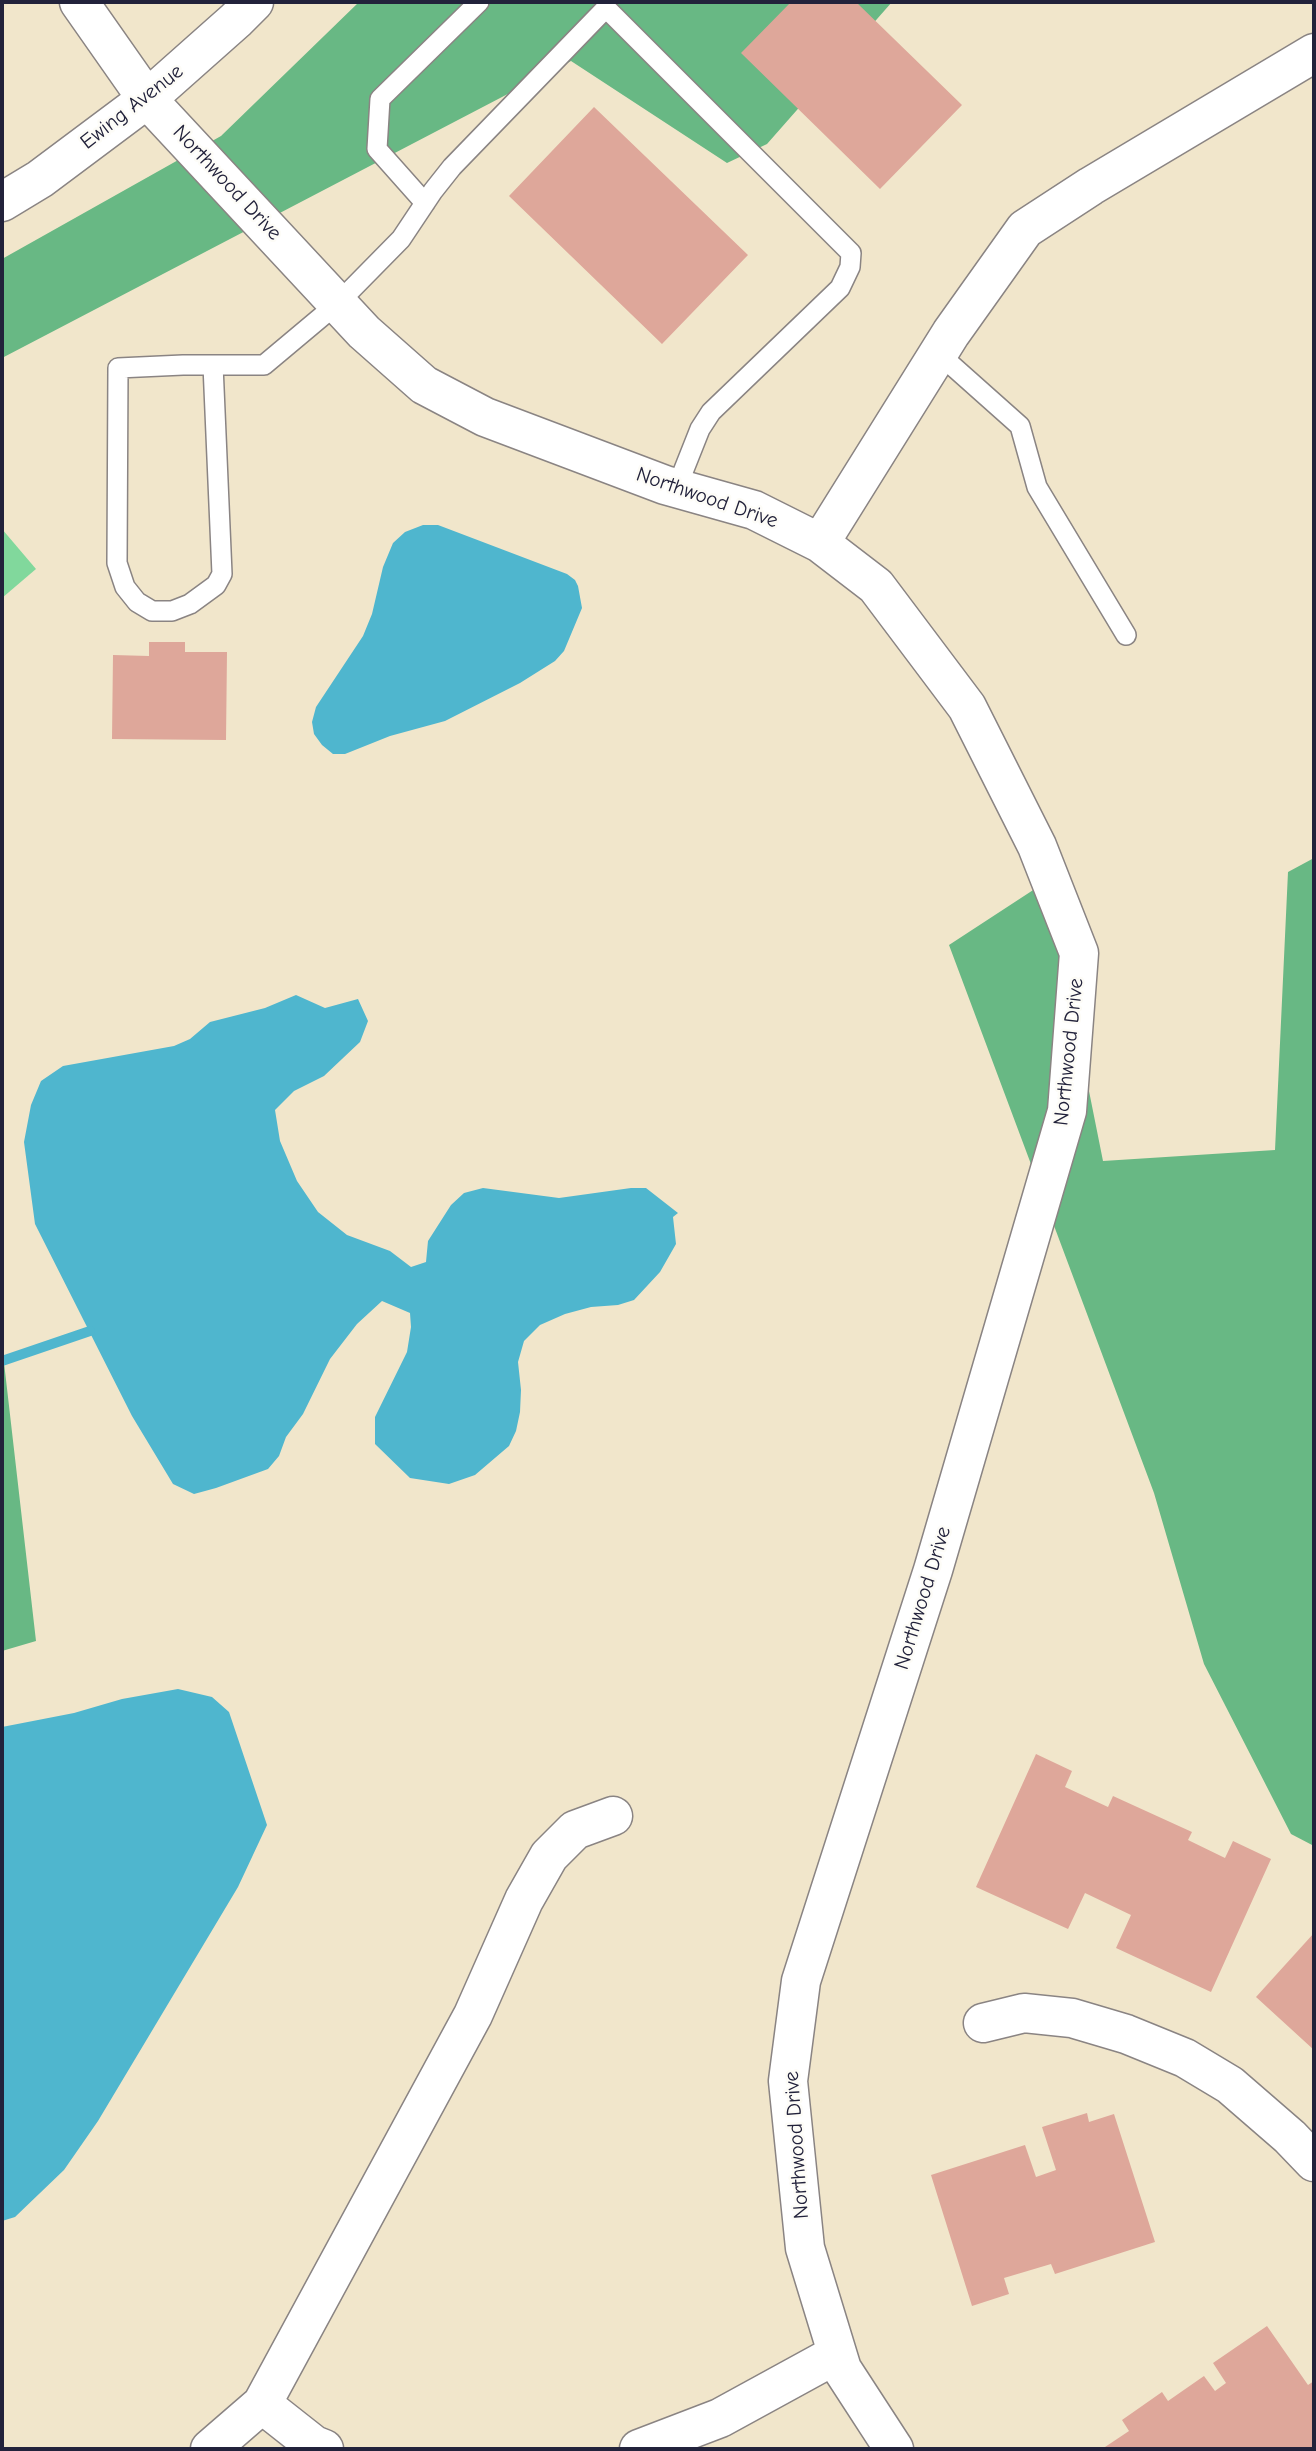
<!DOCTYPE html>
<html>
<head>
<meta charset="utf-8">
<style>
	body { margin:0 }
	#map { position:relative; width:1316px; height:2451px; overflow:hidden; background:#f1e6cb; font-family:"Comic Neue",sans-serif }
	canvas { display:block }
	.frame { position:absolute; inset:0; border:4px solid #22223b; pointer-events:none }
</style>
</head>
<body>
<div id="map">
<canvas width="1316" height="2451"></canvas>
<div class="frame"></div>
</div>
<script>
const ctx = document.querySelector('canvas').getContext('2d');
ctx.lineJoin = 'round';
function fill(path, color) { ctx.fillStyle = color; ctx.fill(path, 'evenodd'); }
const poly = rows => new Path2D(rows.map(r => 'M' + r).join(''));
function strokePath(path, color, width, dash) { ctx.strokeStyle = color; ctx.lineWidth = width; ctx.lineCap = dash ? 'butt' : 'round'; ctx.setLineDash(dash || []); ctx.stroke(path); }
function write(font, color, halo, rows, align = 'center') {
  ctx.font = font + ' "Comic Neue",sans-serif'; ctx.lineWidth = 5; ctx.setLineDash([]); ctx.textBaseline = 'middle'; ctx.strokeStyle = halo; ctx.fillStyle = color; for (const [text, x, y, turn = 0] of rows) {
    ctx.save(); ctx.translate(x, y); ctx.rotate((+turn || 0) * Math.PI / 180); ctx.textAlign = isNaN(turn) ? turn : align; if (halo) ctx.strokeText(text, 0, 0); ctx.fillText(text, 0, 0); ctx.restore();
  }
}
fill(poly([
	[2,529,36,569,2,598]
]), '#81d89c');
fill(poly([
	[359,2,892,2,767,144,727,163,571,61,2,358,2,259,221,136],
	[1314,858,1314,1846,1291,1834,1204,1664,1154,1493,949,945,1047,881,1103,1161,1275,1150,1288,872],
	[2,1345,36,1641,2,1651]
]), '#68b884');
fill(poly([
	[423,525,438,525,567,574,575,580,578,586,582,608,564,651,555,661,520,683,445,721,390,736,345,754,333,754,322,745,314,734,312,722,316,707,363,636,372,614,383,567,393,543,405,532],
	[296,995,325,1008,358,999,368,1021,360,1042,324,1076,294,1091,275,1110,280,1141,297,1181,318,1212,347,1235,390,1251,411,1267,426,1262,428,1241,451,1205,464,1193,483,1188,559,1198,631,1188,646,1188,678,1213,673,1217,676,1244,660,1272,634,1300,618,1305,591,1307,565,1314,540,1325,524,1341,518,1362,521,1390,520,1412,516,1431,509,1446,475,1475,449,1484,410,1478,375,1444,375,1417,407,1352,411,1327,410,1313,382,1301,357,1324,330,1359,303,1414,286,1437,279,1456,268,1469,216,1488,194,1494,173,1484,132,1416,35,1224,24,1142,31,1105,41,1081,63,1066,174,1046,190,1039,210,1022,265,1008],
	[178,1689,212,1697,229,1712,267,1825,238,1887,98,2121,64,2170,15,2217,2,2221,2,1727,74,1713,122,1699]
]), '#4fb6ce');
strokePath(poly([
	[2,1361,90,1331]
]), '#4fb6ce', 10);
fill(poly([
	[791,2,856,2,962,105,880,189,741,53],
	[594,107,748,255,662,344,509,196],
	[149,642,185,642,185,652,227,652,226,740,112,739,113,655,149,656],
	[1036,1754,1072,1771,1065,1787,1108,1807,1113,1796,1192,1832,1188,1840,1225,1858,1233,1841,1271,1859,1211,1992,1116,1948,1131,1915,1085,1893,1068,1929,976,1887],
	[1314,1933,1314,2050,1256,1997],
	[1087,2113,1089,2122,1114,2114,1155,2242,1055,2274,1051,2264,1004,2278,1009,2294,972,2306,931,2175,1025,2145,1036,2177,1056,2170,1042,2127],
	[1267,2326,1308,2385,1314,2381,1314,2449,1102,2449,1129,2431,1122,2420,1162,2392,1168,2401,1204,2376,1215,2391,1226,2383,1213,2363]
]), '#dea79a');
const lane = poly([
	[425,203,377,149,380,99,479,2],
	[938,353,1020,426,1037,487,1126,635],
	[213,365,222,574,216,585,190,604,172,611,152,611,137,602,125,587,117,563,118,368,183,365,264,365,338,303,401,239,433,191,452,167,606,8,851,253,850,267,840,288,711,412,700,429,677,487]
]);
const street = poly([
	[79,2,147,99,364,332,424,385,485,417,665,485,754,510,820,543,876,586,967,707,1037,846,1079,953,1067,1111,933,1570,801,1981,788,2081,805,2248,842,2369,894,2449],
	[820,543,951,333,1025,229,1091,186,1314,53],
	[983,2023,1024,2013,1072,2018,1126,2034,1185,2058,1230,2085,1290,2137,1314,2162],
	[262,2404,314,2445,324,2449],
	[210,2449,262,2404,473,2015,524,1900,549,1856,575,1830,613,1816],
	[639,2449,720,2418,837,2354]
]);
const secondary = poly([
	[2,202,40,179,147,99,236,20,254,2]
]);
strokePath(lane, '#8a8483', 22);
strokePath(street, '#8a8483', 41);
strokePath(secondary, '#8a8483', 41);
strokePath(lane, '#fff', 19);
strokePath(street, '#fff', 38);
strokePath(secondary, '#fff', 38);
write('21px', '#22223b', '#fdfcf7', [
	["Ewing Avenue",132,107,-38],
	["Northwood Drive",227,183,47],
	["Northwood Drive",707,498,19],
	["Northwood Drive",1069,1052,-84],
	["Northwood Drive",923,1598,-73],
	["Northwood Drive",797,2145,-94]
]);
</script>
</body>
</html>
